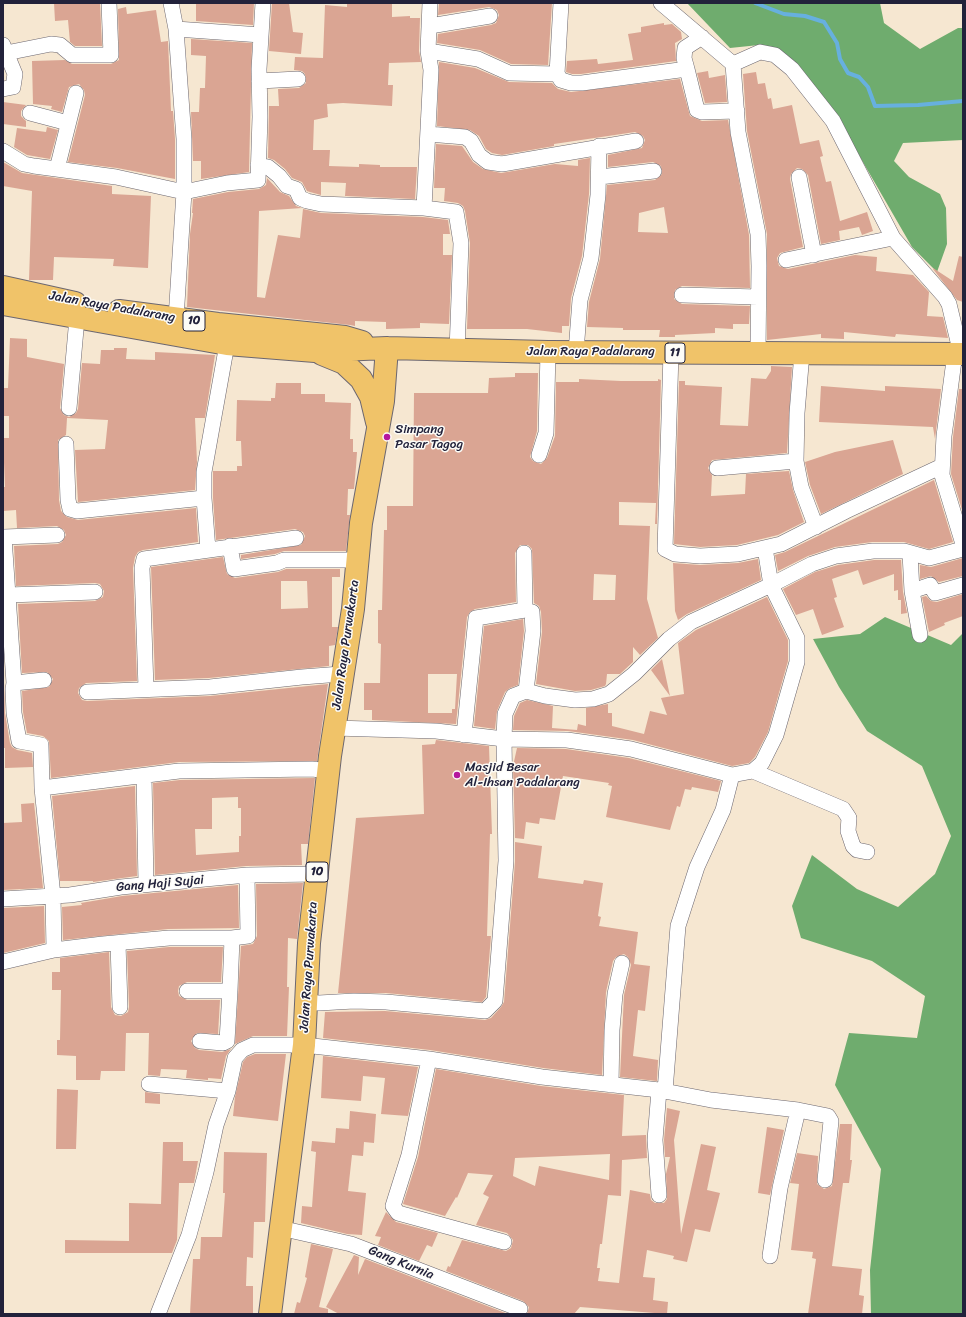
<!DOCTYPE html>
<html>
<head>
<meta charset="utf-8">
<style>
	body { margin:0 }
	#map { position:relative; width:966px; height:1317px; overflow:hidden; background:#f6e7d1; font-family:Sriracha,sans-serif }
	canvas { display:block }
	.frame { position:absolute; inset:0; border:4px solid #22223b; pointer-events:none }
</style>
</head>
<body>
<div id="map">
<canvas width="966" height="1317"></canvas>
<div class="frame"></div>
</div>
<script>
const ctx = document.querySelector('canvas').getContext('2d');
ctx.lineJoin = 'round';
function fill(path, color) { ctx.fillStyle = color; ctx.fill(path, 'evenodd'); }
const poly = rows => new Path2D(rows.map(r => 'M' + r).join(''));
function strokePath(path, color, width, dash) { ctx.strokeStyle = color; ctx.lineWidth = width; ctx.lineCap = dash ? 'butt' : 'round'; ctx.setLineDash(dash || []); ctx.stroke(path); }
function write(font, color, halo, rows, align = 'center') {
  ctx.font = font + ' Sriracha,sans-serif'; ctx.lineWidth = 3; ctx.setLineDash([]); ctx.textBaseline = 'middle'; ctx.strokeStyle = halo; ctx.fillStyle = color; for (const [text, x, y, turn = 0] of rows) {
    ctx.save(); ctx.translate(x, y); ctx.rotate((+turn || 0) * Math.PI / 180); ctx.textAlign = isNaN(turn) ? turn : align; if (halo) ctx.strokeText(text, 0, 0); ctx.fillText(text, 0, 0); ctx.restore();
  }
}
fill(poly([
	[687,3,880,3,884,23,920,49,958,28,963,28,963,140,903,143,894,161,909,177,940,194,946,208,947,244,937,272,912,247,849,138,782,51,759,45,730,48],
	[885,617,951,645,963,633,963,1314,871,1314,870,1270,881,1169,835,1085,849,1033,917,1038,925,996,872,961,801,938,792,906,812,855,857,889,898,907,935,874,951,836,922,766,867,731,839,687,813,639,860,634]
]), '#6fac6e');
strokePath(poly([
	[755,3,784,14,805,16,824,22,837,43,840,59,848,73,859,77,868,87,875,106,918,105,963,101]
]), '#67b0df', 4);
fill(poly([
	[54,3,100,3,102,46,75,46,70,42,68,20,55,21],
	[196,3,254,3,253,25,196,21],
	[272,3,289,3,293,32,303,33,301,54,269,51],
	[347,3,392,3,392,17,410,16,410,18,420,18,419,51,421,62,389,63,388,85,393,85,392,106,343,103,327,104,328,117,314,120,313,150,330,150,329,166,359,167,359,164,380,165,380,167,417,167,415,199,345,196,346,183,321,182,321,195,310,192,307,191,302,182,292,178,285,169,274,160,268,158,269,106,279,106,278,89,299,88,306,83,305,74,302,71,294,70,295,57,323,58,325,5,347,7],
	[439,3,552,3,548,65,511,64,480,50,437,43,438,34,491,25,496,23,499,15,497,10,489,7,438,15],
	[126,7,127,14,156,10,161,42,168,41,171,111,173,111,175,139,175,179,117,168,68,162,85,95,84,90,79,84,69,87,62,112,51,109,52,106,33,104,32,61,65,60,72,64,111,64,119,60,118,9],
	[664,23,664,25,672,24,681,32,682,39,675,43,676,61,581,74,572,74,566,72,567,61,597,59,598,64,633,60,628,34,641,32,641,27],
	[191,39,252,43,249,172,201,179,201,161,193,161,191,112,199,112,200,88,205,88,206,56,191,55],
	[439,62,475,68,509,82,552,83,558,89,571,92,680,79,690,116,702,121,728,120,749,235,750,288,682,286,675,290,674,299,682,304,750,306,749,324,733,324,733,329,715,328,715,333,675,335,675,337,659,337,660,330,623,330,623,328,587,327,589,302,600,259,607,185,655,180,662,174,661,166,653,162,608,167,608,155,642,148,645,140,643,136,635,132,554,144,554,146,502,155,492,153,486,149,479,136,470,130,437,126],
	[664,207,668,233,638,232,639,213],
	[708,71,709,78,725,75,727,102,705,103,697,73],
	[756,72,758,84,765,83,768,99,771,98,773,109,792,105,800,144,819,140,823,156,820,157,826,182,831,181,840,221,867,212,873,231,862,235,859,227,839,231,840,240,821,244,808,175,802,169,797,168,791,174,790,179,803,247,780,253,777,258,779,266,788,269,855,255,877,257,876,271,913,275,929,292,927,316,943,317,948,338,896,334,895,337,844,332,844,339,821,338,821,334,767,340,767,234,747,131,743,74],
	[3,102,26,105,21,111,21,116,26,121,26,127,3,124],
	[47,127,58,130,50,159,27,155,14,147,17,128,46,132],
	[436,144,462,146,473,162,483,169,501,173,555,164,578,166,578,160,590,158,589,194,582,256,571,298,569,326,562,326,562,333,527,329,467,329,470,243,465,211,463,206,458,203,444,201,445,188,434,188],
	[3,162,22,173,112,186,112,194,151,196,148,268,113,266,114,259,54,257,53,280,29,280,32,191,3,186],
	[267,178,280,192,289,196,296,206,302,208,259,211,257,297,265,298,278,235,300,238,303,209,321,213,423,217,448,220,450,234,443,234,443,255,452,255,449,324,420,323,420,328,386,329,386,322,355,321,355,326,350,325,187,307,190,234,193,213,192,213,193,199,228,192,259,189,266,185],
	[959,256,963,257,963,302,957,300,933,269,933,268,953,281],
	[10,338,27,339,27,357,64,364,60,408,64,415,69,417,76,413,78,409,82,363,100,364,101,350,114,350,114,348,127,348,126,359,155,360,155,352,215,355,205,418,195,418,197,462,195,490,78,502,75,450,105,449,108,420,67,418,66,435,58,440,59,500,61,511,67,517,78,520,196,508,198,542,143,550,138,552,135,557,133,568,137,681,86,683,79,688,78,693,82,700,87,701,210,696,328,684,317,761,179,762,51,778,49,741,43,736,27,733,23,712,22,691,49,687,53,679,47,672,22,673,18,604,95,601,103,597,104,591,100,584,95,583,16,586,14,546,58,544,62,542,66,535,64,530,57,526,17,528,16,510,3,511,3,487,5,487,3,438,9,438,9,416,3,416,3,388,8,388],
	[771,366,792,367,787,453,712,460,708,468,712,475,711,496,745,494,746,474,789,471,793,490,804,522,778,535,737,545,700,547,674,544,679,381,685,381,685,385,722,387,720,425,748,426,751,378,766,379,771,371],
	[515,373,538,373,537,431,530,457,533,461,541,464,547,458,555,436,556,382,579,382,579,379,621,381,658,381,658,379,661,380,657,524,655,524,656,503,619,502,619,525,650,526,647,599,658,638,640,655,633,647,633,662,620,674,607,674,606,684,605,686,591,690,575,691,536,684,542,632,541,612,539,606,534,603,532,549,528,545,520,545,515,553,516,602,475,609,470,612,467,617,456,724,372,720,372,710,364,710,364,683,380,683,381,644,378,643,378,610,382,610,384,530,387,530,387,506,413,506,414,393,488,393,489,378,515,377],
	[594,574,616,575,615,600,593,600],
	[428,674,457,674,455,709,452,709,452,713,428,713],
	[276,383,301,383,301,394,325,394,325,402,351,403,350,439,353,439,353,452,357,452,356,467,354,489,348,489,347,515,350,515,346,551,284,551,275,554,241,559,241,555,301,545,305,536,303,532,295,529,216,540,213,498,213,471,237,471,237,466,242,466,241,441,236,441,237,400,271,401,271,398,275,398],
	[821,386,885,391,885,386,941,389,935,439,933,427,819,422],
	[959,389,963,389,963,513,951,474,953,437],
	[893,440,903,474,821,514,810,485,805,462,835,452],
	[934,480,953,542,929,549,904,542,872,542,835,547,808,556,778,571,775,555,785,552],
	[223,557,227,574,235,578,278,572,286,569,340,569,340,577,332,577,332,627,338,627,335,645,329,646,329,666,209,678,155,680,151,567],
	[281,581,307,581,308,608,281,609],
	[963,558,963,576,939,582,931,576,920,579,920,565,931,567],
	[758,559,761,580,687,614,678,620,675,611,673,563,700,565,738,563],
	[874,560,901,560,903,592,907,613,901,614,901,600,898,600,898,590,894,591,894,574,863,585,858,570,832,579,837,597,834,598,844,627,822,635,813,609,796,615,783,589,815,572,838,565],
	[963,594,963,616,944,623,945,625,929,632,922,597,926,596,931,601,937,602],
	[767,597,788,640,788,661,768,732,755,757,749,763,732,766,633,740,568,731,513,730,514,716,520,703,527,700,553,706,552,728,577,730,578,724,586,726,586,708,608,704,608,713,612,713,612,726,644,734,650,711,667,715,661,698,684,694,678,643,696,630],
	[523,619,524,631,518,685,510,688,505,692,497,711,495,729,474,726,484,626],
	[3,654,5,713,10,743,12,747,17,750,32,753,33,767,5,768,5,748,3,748],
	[662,659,670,696,651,670],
	[436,740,489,746,492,834,490,834,487,936,491,936,486,997,482,1002,386,993,338,993,356,818,424,814,422,745,435,744],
	[517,748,566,749,629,758,721,781,718,792,692,787,691,790,685,789,680,807,677,806,670,830,606,817,612,786,608,785,609,783,563,776,555,820,540,818,539,824,526,822,524,839,515,838,513,766],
	[315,778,308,844,301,844,302,865,246,866,155,875,153,783,180,780],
	[238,797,238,808,241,808,241,836,239,836,239,852,196,855,195,829,212,829,212,798],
	[135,786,137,876,93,882,93,881,60,881,52,796],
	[34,803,43,888,3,890,3,823,22,822,21,804],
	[515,842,542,846,538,878,583,884,584,880,603,883,598,916,601,917,599,926,638,932,634,964,650,966,645,1011,638,1010,633,1056,658,1060,657,1081,620,1077,624,995,631,965,628,957,624,954,616,957,613,961,606,992,602,1075,543,1068,430,1050,323,1038,325,1012,385,1011,485,1020,491,1018,501,1007,504,1002,515,862],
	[303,883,297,939,288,938,287,987,289,987,287,1036,253,1036,235,1044,241,946,253,944,257,936,256,884],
	[238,885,239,928,168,929,63,940,62,907,82,905,81,903,122,896],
	[44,906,45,943,3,953,3,908],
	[169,947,223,947,221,982,187,982,179,986,178,991,179,996,187,1000,220,1000,218,1034,197,1033,191,1041,195,1048,199,1050,222,1052,231,1049,226,1056,221,1079,208,1078,208,1080,186,1078,187,1070,161,1069,160,1076,148,1075,149,1033,126,1033,125,1071,101,1071,100,1080,76,1080,76,1056,57,1055,57,1040,60,1040,61,990,52,990,52,972,60,972,60,958,109,952,111,1007,115,1015,121,1016,128,1012,129,1007,127,951],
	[255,1054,286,1054,278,1121,233,1116,235,1097,243,1062,247,1057],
	[323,1056,418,1067,408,1116,381,1114,385,1078,363,1076,361,1101,321,1098],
	[436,1069,541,1086,624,1095,622,1136,646,1135,647,1158,622,1160,621,1196,608,1195,602,1244,600,1244,597,1268,600,1268,598,1281,619,1283,630,1190,650,1194,651,1200,655,1203,664,1203,667,1199,666,1174,670,1157,665,1157,664,1140,667,1108,680,1111,674,1140,681,1234,701,1144,716,1147,707,1190,720,1193,710,1232,695,1229,687,1262,673,1259,674,1256,647,1250,643,1277,655,1278,653,1300,668,1302,667,1314,580,1307,574,1314,527,1314,529,1307,523,1301,446,1271,448,1266,450,1267,462,1240,506,1251,511,1248,513,1240,507,1233,476,1225,489,1197,483,1194,493,1175,468,1173,457,1198,456,1197,445,1216,403,1204,418,1157],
	[610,1154,609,1180,539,1166,535,1186,513,1176,515,1158],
	[57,1089,78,1090,76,1149,56,1149],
	[145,1092,160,1094,160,1104,145,1103],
	[350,1111,376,1114,374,1143,364,1142,363,1156,352,1155,348,1191,366,1193,362,1235,347,1234,301,1223,302,1206,312,1207,316,1152,311,1151,312,1141,335,1143,336,1128,349,1129],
	[840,1124,852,1124,850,1160,852,1160,849,1183,843,1183,832,1266,862,1269,859,1295,864,1296,862,1314,808,1314,816,1259,812,1258,813,1252,791,1250,799,1184,790,1183,797,1153,818,1156,817,1184,824,1189,832,1186],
	[767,1127,784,1130,770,1195,758,1193],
	[163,1142,183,1142,183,1161,198,1161,194,1183,179,1183,177,1240,172,1253,65,1253,65,1240,129,1241,129,1203,161,1204],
	[224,1152,267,1153,265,1222,254,1222,253,1258,247,1257,246,1286,253,1286,253,1314,190,1314,193,1259,200,1259,201,1237,222,1237,225,1193,223,1193],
	[386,1212,396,1222,438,1233,432,1247,427,1245,419,1261,378,1245,381,1237,375,1236],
	[311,1244,333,1249,319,1307,328,1309,328,1314,294,1314,297,1302,300,1303,307,1278,305,1277],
	[354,1255,359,1257,358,1275,365,1259,508,1314,339,1314,326,1307]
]), '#daa593');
const minor = poly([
	[171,3,176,29,184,139,184,192,176,319],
	[561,3,557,74,561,80,571,83,582,83,687,69,684,58,685,48,702,37],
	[661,3,733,64,738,132,758,234,759,266,758,352],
	[430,26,490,16],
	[176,29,261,35],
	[428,51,478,59,509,73,557,74],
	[6,53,51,44,60,45,72,55,111,55,109,3],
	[733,64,760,52,775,55,792,69,833,121,893,238,945,297,949,304,961,354],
	[687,69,697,110,702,112,737,111],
	[259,81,298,79],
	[3,89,13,87,15,74,3,45],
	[30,113,68,123],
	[428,134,465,137,471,141,479,155,484,159,488,162,502,164,636,141],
	[3,151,24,164,34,166,116,177,184,192,227,183,258,180,260,117,259,69,263,3],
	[258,165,268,167,279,176,287,186,296,189,300,198,307,201,321,204,424,208,456,212,461,243,457,351],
	[57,169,76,93],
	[599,177,654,171],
	[799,177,814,255],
	[424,208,431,70,428,51,430,3],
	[786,260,893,238],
	[682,295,758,297],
	[576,352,580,300,591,258,598,195,599,146],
	[671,353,665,549,675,554,700,556,738,554,781,544,846,511,942,466],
	[802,353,797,413,796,461,801,487,816,527],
	[955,353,944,436,942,475,963,544],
	[69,408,77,318],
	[66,444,68,500,70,509,77,511,204,498],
	[539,455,546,433,548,352],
	[717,468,796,461],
	[230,546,234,569,277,563,284,560,358,560],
	[765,548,771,585,797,638,797,662,776,735,762,763,753,771,732,775,631,749,567,740,504,739,505,714,513,696,526,691,545,696,575,700,593,699,609,694,634,674,669,639,691,622,771,585,812,564,836,556,873,551,904,551,929,558,963,549],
	[208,550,204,498,204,472,227,344],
	[524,553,525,610],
	[910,553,912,591,920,635],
	[912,591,930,585,935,593,963,585],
	[8,595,95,592],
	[44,680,14,683,13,689,14,713,19,741,41,745,42,788,179,771,312,769,329,771],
	[14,683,4,537,57,535],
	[146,689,142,568,144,559,296,538],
	[87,692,210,687,302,677,341,674],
	[464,735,476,618,525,610,532,612,533,631,526,691],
	[753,771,843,809,849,818,848,831,853,846,857,850,867,852],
	[144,776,146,884],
	[42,788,53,896,54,950],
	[3,899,70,895,121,887,247,875,317,874],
	[118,943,120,1007],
	[3,962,54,950,103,944,169,938,232,938,248,936,247,875],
	[187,991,230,991,232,938],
	[305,1002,319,1003,354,1001,386,1002,485,1011,495,1001,506,861,504,739,436,731,334,728],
	[200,1041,223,1043,227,1041,230,991],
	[429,1059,409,1155,393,1206,398,1213,504,1242],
	[149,1084,228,1091],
	[611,1085,612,1030,615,994,622,963],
	[665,1091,678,926,697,867,723,810,732,775],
	[659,1195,655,1140,659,1090],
	[280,1228,351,1244,520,1309],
	[770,1256,780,1188,798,1110],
	[158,1314,189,1235,206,1172,216,1125,228,1091,235,1058,242,1050,253,1045,304,1045,429,1059,542,1077,659,1090,711,1100,798,1110,828,1116,831,1121,825,1180]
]);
const trunk = poly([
	[3,287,75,303],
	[3,304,227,344,315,351,387,348,548,352,963,354],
	[119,311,218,324,345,337,362,342],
	[322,354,344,363,361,379,371,397,377,422],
	[270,1314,304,1045,309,943,330,756,353,609,361,523,383,401,387,348]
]);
strokePath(minor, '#6c6770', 16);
strokePath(trunk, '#6c6770', 24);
strokePath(minor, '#fff', 15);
strokePath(trunk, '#f0c369', 22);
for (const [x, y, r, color] of [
	[387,437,4,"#b5179e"],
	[457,775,4,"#b5179e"]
]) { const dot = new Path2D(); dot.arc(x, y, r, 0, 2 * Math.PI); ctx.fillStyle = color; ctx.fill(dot); strokePath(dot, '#fdfcf7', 1.5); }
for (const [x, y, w] of [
	[194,321,22],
	[675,353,20],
	[317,872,22]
]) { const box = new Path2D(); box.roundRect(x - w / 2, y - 10, w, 20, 3); ctx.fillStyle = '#fdfcf7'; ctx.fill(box); strokePath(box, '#22223b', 1); }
write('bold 12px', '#22223b', null, [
	["10",194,321],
	["11",675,353],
	["10",317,872]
]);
write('13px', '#22223b', '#fdfcf7', [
	["Jalan Raya Padalarang",112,307,10],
	["Jalan Raya Padalarang",591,352],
	["Jalan Raya Purwakarta",346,645,-82],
	["Gang Haji Sujai",160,884,-5],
	["Jalan Raya Purwakarta",309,967,-86],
	["Gang Kurnia",401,1263,22]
]);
write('13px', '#22223b', '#fdfcf7', [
	["Simpang",395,430],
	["Pasar Tagog",395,445],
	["Masjid Besar",465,768],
	["Al-Ihsan Padalarang",465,783]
], 'left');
</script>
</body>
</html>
